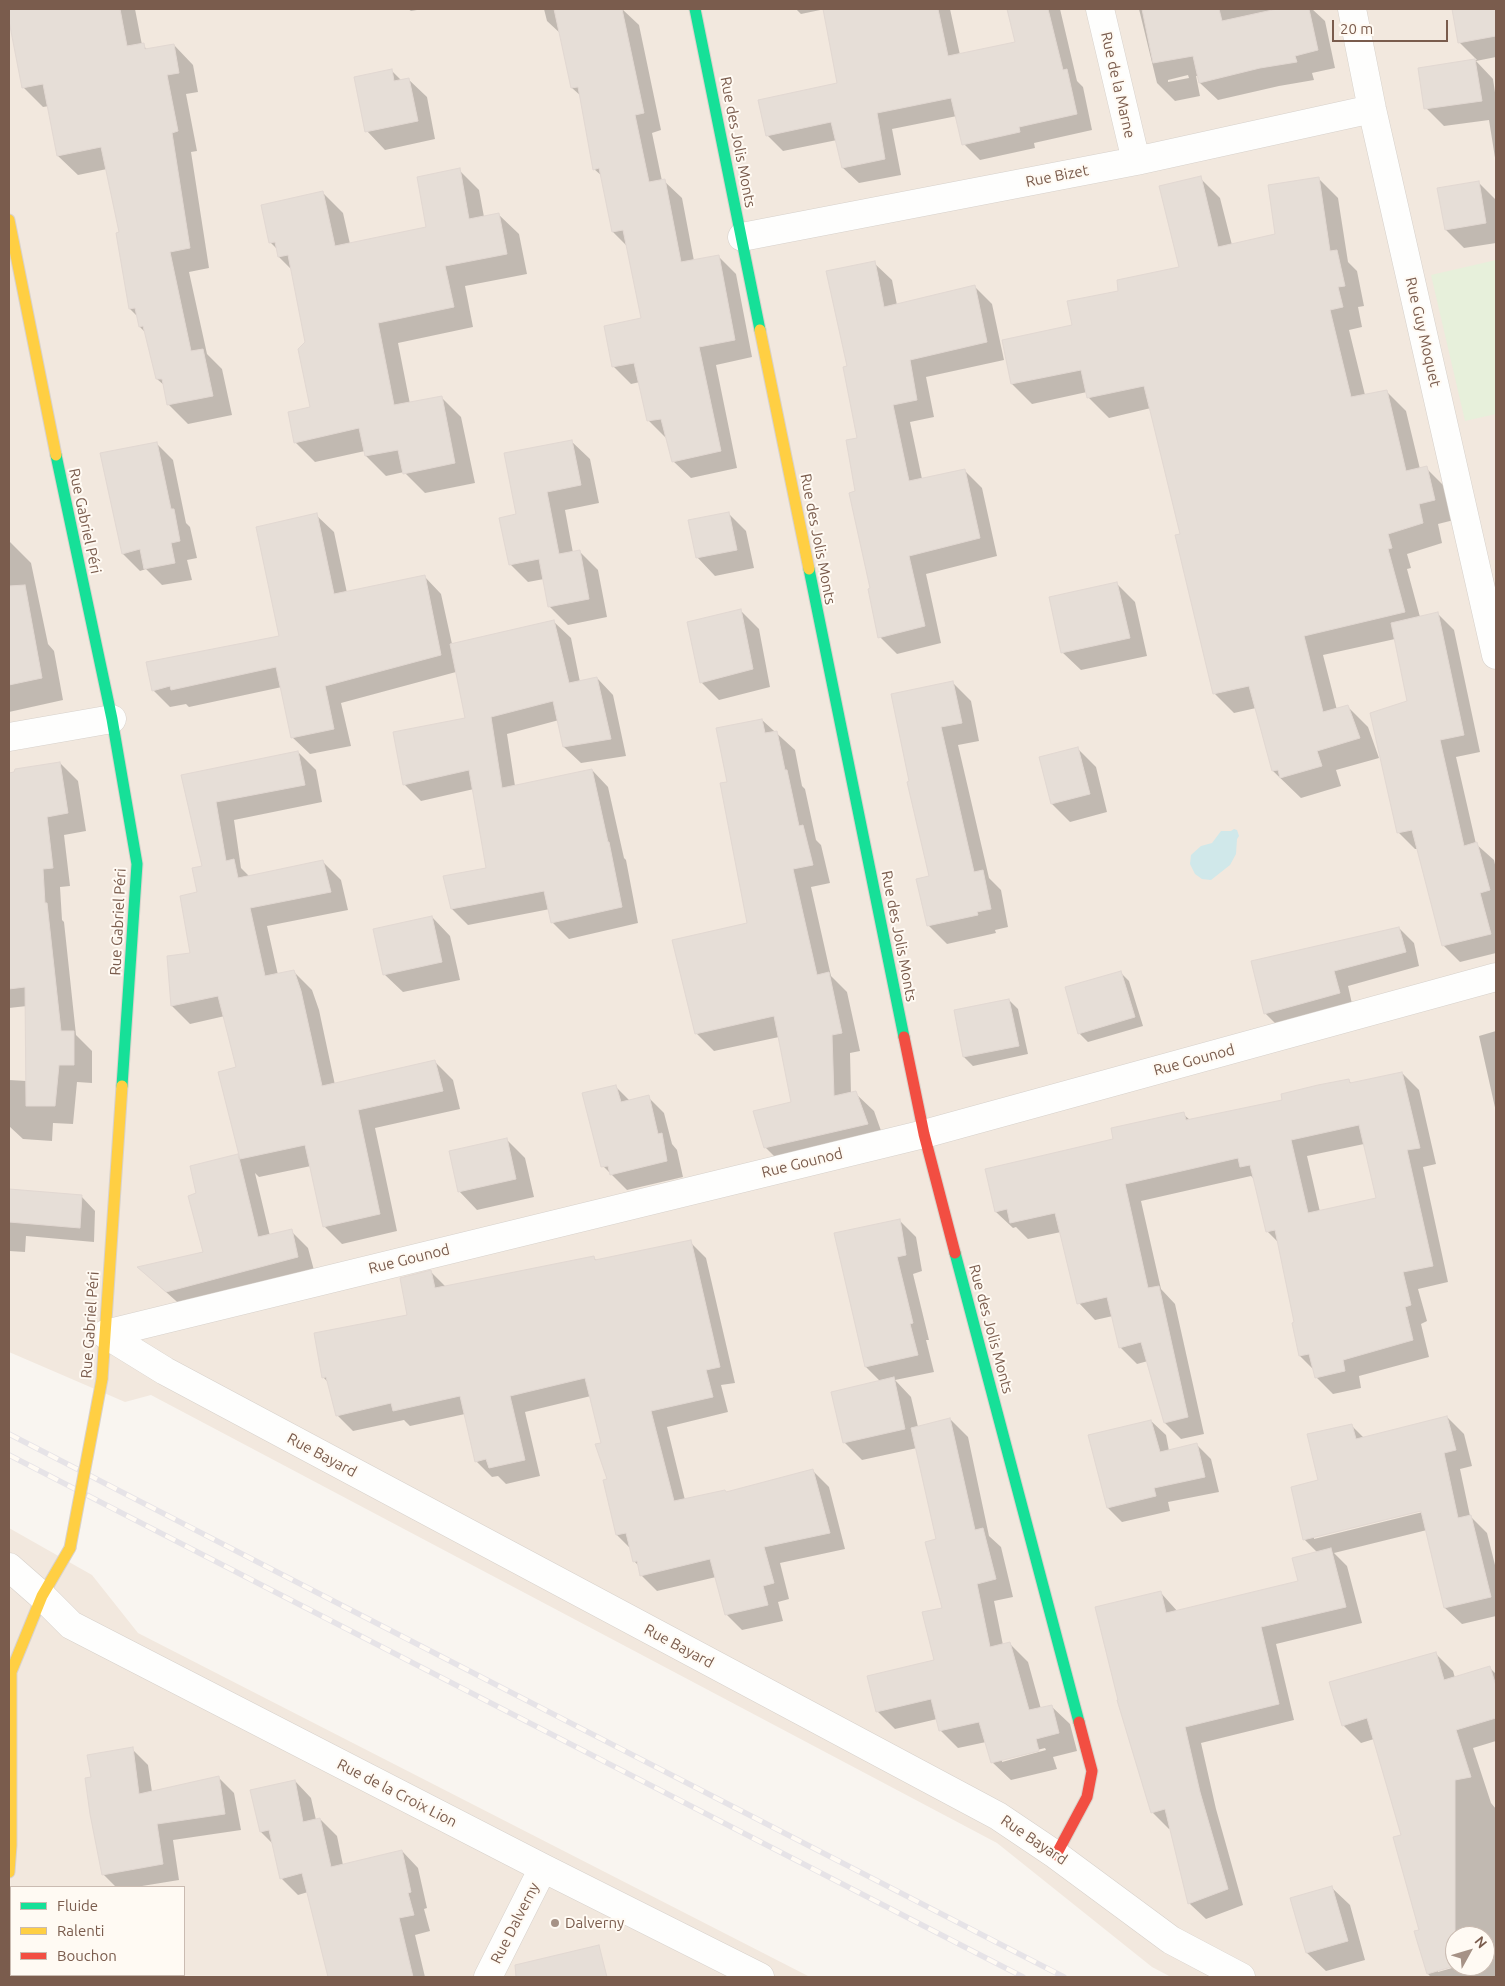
<!DOCTYPE html>
<html>
<head>
<meta charset="utf-8">
<style>
	body { margin:0 }
	#map { position:relative; width:1505px; height:1986px; overflow:hidden; background:#f9f5f0; font-family:Ubuntu,sans-serif }
	canvas { display:block }
	.frame { position:absolute; inset:0; border:10px solid #7a5c4d; pointer-events:none }
	.legend { position:absolute; left:10px; top:1886px; width:175px; height:90px; box-sizing:border-box; background:#fffaf3; border:1px solid #cabbb1; margin:0; padding:6px 9px; list-style:none; font-size:15px; color:#7a5c4d }
	.legend li { display:flex; align-items:center; gap:10px; height:25px }
	.legend b { width:25px; border:1px solid #cabbb1 }
	.north { position:absolute; left:1445px; top:1926px; width:50px; height:50px; box-sizing:border-box; background:#fffaf3; border:1px solid #cabbb1; border-radius:50%; rotate:51deg; font-size:14px; font-weight:700; line-height:20px; text-align:center; color:#7a5c4d }
	.north::after { content:''; display:block; margin:auto; width:18px; height:22px; background:#a69286; clip-path:polygon(50% 0,100% 100%,50% 72%,0 100%) }
	.scale { position:absolute; left:1332px; top:20px; width:116px; height:22px; box-sizing:border-box; border:2px solid #7a5c4d; border-top:0; padding-left:6px; font-size:15px; line-height:18px; white-space:nowrap; color:#7a5c4d; -webkit-text-stroke:4px #fffaf3; paint-order:stroke }
</style>
</head>
<body>
<div id="map">
<canvas width="1505" height="1986"></canvas>
<div class="frame"></div>
<ul class="legend">
<li><b style="height:6px;background:#16e098"></b>Fluide</li>
<li><b style="height:6px;background:#ffcf43"></b>Ralenti</li>
<li><b style="height:6px;background:#f24e42"></b>Bouchon</li>
</ul>
<div class="north">N</div>
<div class="scale">20 m</div>
</div>
<script>
const ctx = document.querySelector('canvas').getContext('2d');
ctx.lineJoin = 'round';
function fill(path, color) { ctx.fillStyle = color; ctx.fill(path, 'evenodd'); }
const poly = rows => new Path2D(rows.map(r => 'M' + r).join(''));
function strokePath(path, color, width, dash) { ctx.strokeStyle = color; ctx.lineWidth = width; ctx.lineCap = dash ? 'butt' : 'round'; ctx.setLineDash(dash || []); ctx.stroke(path); }
function write(font, color, halo, rows, align = 'center') {
  ctx.font = font + ' Ubuntu,sans-serif'; ctx.lineWidth = 4; ctx.setLineDash([]); ctx.textBaseline = 'middle'; ctx.strokeStyle = halo; ctx.fillStyle = color; for (const [text, x, y, turn = 0] of rows) {
    ctx.save(); ctx.translate(x, y); ctx.rotate((+turn || 0) * Math.PI / 180); ctx.textAlign = isNaN(turn) ? turn : align; if (halo) ctx.strokeText(text, 0, 0); ctx.fillText(text, 0, 0); ctx.restore();
  }
}
fill(poly([
	[9,9,1496,9,1496,1977,1171,1977,1152,1967,997,1843,151,1395,125,1402,9,1352],
	[1455,1936,1485,1936,1485,1966,1455,1966],
	[9,1528,92,1575,138,1633,810,1977,9,1977],
	[11,1887,184,1887,184,1975,11,1975]
]), '#f2e8de');
fill(poly([
	[1496,260,1496,414,1465,421,1431,275]
]), '#e7f0db');
fill(poly([
	[1234,829,1237,830,1239,836,1237,839,1236,854,1230,865,1211,880,1202,879,1195,874,1190,864,1191,855,1201,846,1212,843,1221,831,1231,831]
]), '#d0e8ea');
fill(poly([
	[9,9,135,9,142,45,148,50,174,45,193,65,198,92,186,94,197,151,191,152,209,268,189,272,207,354,222,369,232,415,188,424,168,404,165,386,157,379,146,333,140,327,138,317,130,309,120,233,107,169,78,175,58,156,49,106,43,107,23,87],
	[408,9,423,9,411,11],
	[544,9,622,9,639,25,661,130,652,133,662,181,664,181,682,198,694,261,718,256,736,274,752,357,716,365,737,468,691,478,673,461,666,438,649,421,640,382,631,384,613,366,643,319,628,247,613,232,602,176,594,169,581,96,572,88,561,34,547,21],
	[796,9,950,9,960,55,1016,43,1009,9,1060,9,1077,81,1083,87,1092,130,1034,143,1035,148,980,160,964,144,957,116,892,129,901,175,859,183,843,168,837,140,783,151,767,135,839,84,825,9,801,14],
	[1139,9,1312,9,1325,21,1335,68,1312,73,1314,80,1279,86,1218,100,1200,83,1199,76,1196,76,1200,96,1175,101,1157,83],
	[1188,75,1189,78,1168,82,1168,80],
	[1453,9,1496,9,1496,57,1476,61,1493,79,1496,99,1496,164,1489,120,1444,126,1426,108,1420,69,1477,60,1459,42],
	[392,71,401,80,408,79,427,97,435,139,385,150,367,131],
	[459,170,479,190,484,217,498,214,519,234,527,274,465,286,473,327,398,343,410,404,441,397,461,417,475,483,425,493,404,472,386,476,366,456,365,451,315,462,295,442,312,408,306,343,292,270,279,257,278,250,270,242,323,193,343,213,350,244,427,228],
	[1200,178,1220,198,1232,245,1276,235,1318,178,1338,198,1348,262,1357,271,1364,306,1358,307,1362,327,1349,330,1365,395,1386,391,1406,411,1420,469,1426,468,1446,488,1454,520,1438,524,1442,543,1407,554,1411,568,1407,569,1420,617,1437,613,1454,630,1480,752,1456,757,1476,844,1494,860,1496,869,1496,953,1460,962,1443,945,1418,849,1415,849,1398,832,1408,702,1395,639,1323,655,1337,710,1348,707,1368,727,1379,758,1336,770,1341,786,1301,798,1273,771,1256,708,1234,713,1214,693,1181,535,1151,408,1109,418,1089,398,1087,392,1032,404,1012,384,1074,326,1120,292,1180,268],
	[1479,183,1496,200,1496,243,1464,248,1446,230],
	[874,263,892,280,897,305,974,286,992,304,1004,360,926,377,934,417,910,422,922,479,964,470,982,488,997,556,926,574,941,643,897,654,880,637,871,589,857,492,858,439,848,367],
	[571,441,590,459,599,503,565,510,573,553,580,552,598,570,607,617,568,625,550,607,544,579,528,582,510,564,517,515],
	[156,443,173,460,186,523,190,527,197,558,187,560,192,580,162,585,146,569,140,571,123,554,102,454],
	[728,513,746,531,754,568,715,576,697,557],
	[316,515,334,532,347,593,424,576,441,594,452,644,554,622,571,638,580,682,597,678,613,695,626,756,581,763,564,747,559,720,507,734,515,786,592,770,608,787,624,858,626,860,638,923,569,939,552,922,550,909,468,925,452,909,487,869,474,789,421,801,404,784,466,719,456,672,341,703,351,746,310,754,292,737,282,687,189,707,186,704,170,707,153,690,280,637],
	[9,541,31,563,48,644,54,651,63,700,9,712],
	[1116,583,1135,602,1147,656,1081,670,1062,652],
	[741,611,759,629,770,687,719,700,701,682],
	[953,683,971,701,979,741,958,745,989,878,1001,890,1008,927,995,930,996,933,947,944,928,925,930,877,910,782],
	[762,720,795,750,802,786,805,789,816,840,821,845,830,883,811,887,831,976,847,992,860,1051,850,1053,851,1094,855,1093,874,1111,885,1142,783,1165,765,1147,793,1103,779,1037,714,1051,696,1033,749,924,729,783],
	[1078,749,1096,767,1107,812,1070,822,1052,804],
	[298,752,316,770,322,802,234,820,241,868,250,877,323,862,341,880,348,910,267,926,278,975,294,972,312,990,319,1010,335,1085,435,1062,453,1080,460,1109,375,1128,397,1231,342,1244,324,1226,311,1166,259,1177,255,1173,270,1236,291,1231,308,1248,315,1274,184,1308,139,1268,204,1252,198,1194,238,1156,241,1159,219,1073,238,1068,225,1016,190,1024,172,1006,168,957,192,954,198,893,204,867,182,776],
	[60,763,78,781,86,831,64,835,70,886,60,887,62,920,64,922,76,1035,92,1051,92,1083,77,1082,73,1124,53,1123,52,1141,23,1139,9,1126,9,1080,27,1081,27,1006,9,1008,9,774],
	[432,917,450,936,460,980,403,992,384,974],
	[1399,928,1414,943,1419,966,1348,986,1353,1008,1280,1028,1265,1013],
	[1120,972,1129,981,1143,1026,1088,1042,1079,1033],
	[1009,1000,1018,1009,1028,1054,973,1066,964,1057],
	[1496,1031,1496,1112,1479,1036],
	[1402,1073,1419,1090,1436,1164,1423,1167,1448,1282,1418,1289,1427,1321,1421,1324,1429,1357,1359,1376,1361,1388,1333,1394,1316,1377,1314,1370,1300,1356,1296,1323,1279,1243,1267,1231,1255,1180,1251,1176,1141,1201,1161,1289,1175,1304,1204,1434,1181,1439,1165,1423,1148,1361,1137,1364,1120,1347,1113,1316,1095,1320,1079,1303,1061,1232,1028,1239,1016,1227,1013,1228,996,1212,1115,1140,1183,1114,1190,1120,1284,1101,1348,1080,1352,1084],
	[1364,1144,1378,1199,1320,1212,1307,1156],
	[615,1086,630,1101,648,1097,664,1113,672,1144,677,1150,683,1177,627,1190,603,1166],
	[506,1139,525,1158,534,1197,477,1210,459,1191],
	[9,1191,81,1196,95,1211,94,1242,26,1236,25,1252,9,1251],
	[899,1220,916,1237,922,1271,913,1274,929,1340,926,1340,934,1372,895,1380,911,1397,918,1427,950,1419,968,1437,989,1536,1001,1547,1013,1597,994,1601,1003,1645,1010,1644,1028,1662,1041,1709,1051,1706,1070,1724,1077,1751,1053,1757,1057,1769,1011,1780,992,1762,986,1742,958,1748,940,1730,937,1719,895,1729,877,1711,935,1661,943,1609,938,1540,917,1448,862,1460,844,1442,881,1382,866,1367],
	[1045,1748,1046,1750,1002,1762,1002,1759],
	[690,1242,706,1258,735,1383,721,1385,728,1412,667,1427,685,1500,726,1493,813,1471,829,1487,845,1549,780,1563,789,1599,778,1602,783,1621,742,1630,726,1614,716,1577,657,1591,641,1575,640,1567,634,1561,631,1549,617,1535,602,1444,591,1396,525,1412,540,1476,506,1484,498,1476,492,1477,476,1461,465,1414,410,1426,404,1420,353,1431,337,1415,328,1382,323,1377,409,1316,431,1272,446,1287,593,1257,597,1261],
	[1447,1417,1464,1434,1472,1466,1460,1469,1470,1516,1487,1533,1496,1569,1496,1616,1462,1624,1445,1608,1427,1530,1334,1553,1347,1566,1362,1623,1276,1644,1294,1720,1201,1743,1216,1809,1243,1905,1206,1919,1189,1903,1171,1828,1169,1829,1153,1813,1118,1701,1161,1593,1178,1612,1299,1582,1318,1553,1304,1539,1319,1481,1351,1425,1364,1438],
	[1427,1508,1427,1511,1314,1539,1314,1536],
	[1151,1421,1166,1435,1169,1451,1197,1445,1211,1459,1219,1492,1168,1502,1170,1511,1122,1522,1108,1508],
	[1435,1653,1453,1671,1455,1678,1489,1667,1496,1674,1496,1741,1473,1748,1491,1803,1496,1809,1496,1977,1431,1977,1428,1974,1402,1836,1374,1739,1361,1743,1343,1725],
	[1455,1936,1485,1936,1485,1966,1459,1966,1438,1972,1438,1970,1455,1964],
	[132,1749,148,1765,152,1792,218,1777,234,1793,241,1830,173,1840,179,1880,136,1887,116,1887,103,1874,92,1778],
	[295,1781,311,1798,316,1820,320,1819,337,1836,343,1865,402,1851,418,1868,427,1908,424,1909,430,1931,415,1935,425,1977,332,1977,329,1975,308,1892,298,1895,281,1878,273,1844,261,1832],
	[1331,1887,1350,1905,1365,1960,1326,1971,1307,1953,1291,1899],
	[74,1975,131,1975,131,1977,74,1977]
]), '#0003');
const building = poly([
	[9,9,120,9,127,46,144,43,145,49,174,44,179,73,167,75,178,131,172,133,190,248,170,252,191,351,203,349,213,396,167,405,162,379,156,379,143,326,139,327,135,308,129,309,116,233,119,232,101,147,57,156,43,84,22,88,9,21,9,9],
	[554,9,622,9,644,113,635,115,649,182,665,179,681,262,719,255,735,340,699,347,721,451,672,462,661,419,647,421,634,363,612,367,604,326,641,318,623,230,612,232,599,168,593,170,578,87,571,88,554,9],
	[823,9,938,9,948,56,1015,42,1007,9,1048,9,1063,70,1067,69,1077,114,1019,127,1020,132,962,145,951,98,877,113,885,159,842,168,831,122,766,136,758,100,837,83,823,9],
	[1142,9,1219,9,1222,21,1277,9,1309,9,1318,50,1295,56,1297,62,1260,68,1199,83,1193,56,1153,63,1142,9],
	[1452,9,1496,9,1496,36,1458,43,1452,9],
	[1475,59,1482,101,1424,109,1418,68,1475,59],
	[392,69,394,81,409,78,418,121,365,132,354,77,392,69],
	[460,168,469,219,499,213,507,254,445,266,454,307,378,323,394,405,442,396,455,463,403,474,398,450,365,456,359,428,294,443,288,412,310,407,298,349,305,342,288,255,278,257,275,242,269,243,261,205,323,191,335,246,426,227,417,177,460,168],
	[1201,176,1218,247,1275,234,1268,185,1319,177,1330,251,1337,250,1345,286,1338,287,1343,307,1330,310,1351,397,1387,390,1406,471,1427,466,1435,500,1419,504,1423,523,1388,534,1392,548,1388,549,1405,612,1304,636,1323,712,1348,705,1360,738,1317,751,1322,766,1280,778,1278,770,1272,771,1249,686,1213,694,1175,535,1180,534,1144,386,1087,398,1081,370,1011,384,1002,340,1072,325,1067,301,1118,291,1117,280,1179,267,1159,186,1201,176],
	[1479,181,1486,223,1445,230,1437,188,1479,181],
	[875,261,884,307,975,285,987,342,910,360,917,400,893,405,909,481,965,469,980,538,909,556,925,626,878,638,868,589,870,588,849,493,855,491,846,440,857,438,843,367,847,366,826,271,875,261],
	[572,440,581,485,547,492,559,554,580,550,589,599,548,607,539,559,509,565,499,518,516,514,504,453,572,440],
	[157,442,171,509,174,509,180,541,171,543,175,563,144,569,140,549,122,554,100,453,157,442],
	[729,512,737,550,696,558,688,520,729,512],
	[317,513,334,594,425,575,441,655,325,686,334,729,291,738,276,667,171,690,170,686,152,691,146,662,279,636,256,527,317,513],
	[1117,582,1130,638,1061,653,1049,597,1117,582],
	[25,585,42,678,9,685,9,586,25,585],
	[741,609,753,669,700,683,687,622,741,609],
	[1438,612,1464,735,1440,740,1464,846,1477,842,1490,890,1480,893,1491,934,1442,946,1412,830,1397,833,1370,713,1407,701,1391,623,1438,612],
	[554,620,569,683,597,677,611,739,563,747,553,701,491,717,502,788,592,769,608,842,609,842,622,907,551,923,544,891,451,909,443,876,486,868,469,770,403,785,393,732,465,718,450,644,554,620],
	[953,681,962,723,941,727,974,872,983,870,991,909,977,912,978,915,927,926,916,879,929,876,907,782,909,781,891,694,953,681],
	[762,719,765,733,777,731,785,770,787,770,799,826,803,825,813,865,793,869,817,975,829,972,842,1033,832,1035,834,1096,856,1091,868,1124,764,1148,753,1111,791,1102,774,1016,695,1034,672,940,747,923,720,783,727,782,716,728,762,719],
	[1078,747,1090,794,1051,804,1039,757,1078,747],
	[298,751,305,785,216,802,226,861,234,859,238,878,323,860,331,892,250,908,265,976,294,970,301,991,322,1086,435,1060,443,1091,358,1110,380,1214,323,1227,305,1145,240,1159,218,1072,236,1067,218,996,171,1006,167,956,190,953,180,896,197,892,192,868,202,866,181,775,298,751],
	[60,762,68,813,47,817,53,868,43,869,45,903,47,903,61,1031,74,1031,74,1065,59,1065,55,1106,26,1106,25,987,9,989,9,773,14,772,15,769,60,762],
	[432,916,442,962,383,975,373,929,432,916],
	[1399,927,1406,952,1334,971,1340,993,1264,1014,1251,961,1399,927],
	[1121,971,1135,1017,1078,1034,1065,987,1121,971],
	[1009,999,1019,1046,963,1057,954,1010,1009,999],
	[1402,1072,1420,1148,1407,1150,1433,1266,1403,1272,1411,1305,1405,1307,1413,1340,1343,1360,1345,1371,1315,1378,1309,1354,1299,1356,1292,1323,1294,1322,1275,1230,1266,1232,1250,1165,1240,1167,1238,1158,1125,1184,1148,1288,1159,1286,1188,1417,1164,1423,1141,1342,1119,1348,1107,1297,1077,1304,1055,1213,1010,1223,1007,1209,995,1212,985,1169,1113,1139,1111,1128,1184,1112,1186,1120,1282,1100,1281,1094,1318,1085,1349,1079,1350,1083,1402,1072],
	[1359,1125,1376,1198,1308,1213,1291,1140,1359,1125],
	[616,1085,621,1102,649,1095,658,1134,662,1133,667,1161,610,1175,608,1166,601,1167,582,1093,616,1085],
	[507,1138,516,1179,458,1192,449,1151,507,1138],
	[238,1154,258,1237,292,1229,298,1257,166,1292,137,1267,203,1252,188,1196,196,1193,190,1166,238,1154],
	[9,1189,82,1195,80,1228,9,1222,9,1189],
	[900,1219,906,1255,897,1257,913,1323,910,1324,918,1355,865,1367,834,1233,900,1219],
	[691,1240,720,1367,706,1370,713,1397,651,1411,674,1501,725,1490,726,1492,813,1469,830,1533,764,1547,774,1583,763,1586,768,1605,725,1615,710,1559,640,1576,637,1561,633,1562,626,1533,616,1535,603,1480,607,1479,595,1444,601,1443,585,1378,510,1396,525,1460,489,1468,486,1459,475,1462,460,1396,393,1411,391,1403,336,1416,326,1377,322,1378,314,1333,407,1315,400,1278,431,1270,435,1288,594,1256,595,1260,691,1240],
	[894,1377,905,1429,843,1443,831,1392,894,1377],
	[1447,1416,1456,1450,1444,1453,1458,1518,1471,1515,1491,1597,1444,1608,1421,1511,1303,1540,1291,1487,1318,1480,1307,1434,1352,1424,1356,1439,1447,1416],
	[950,1418,975,1530,983,1528,996,1579,977,1584,990,1647,1010,1642,1029,1710,1052,1705,1059,1733,1036,1739,1039,1751,991,1763,979,1722,939,1731,931,1699,876,1712,867,1676,934,1660,922,1612,942,1608,925,1542,936,1539,911,1428,950,1418],
	[1151,1420,1160,1452,1197,1443,1205,1477,1154,1488,1156,1496,1107,1508,1088,1435,1151,1420],
	[1331,1548,1346,1607,1261,1627,1279,1704,1185,1727,1200,1792,1228,1889,1188,1904,1165,1809,1151,1813,1117,1700,1118,1700,1095,1607,1161,1591,1166,1613,1298,1581,1292,1558,1331,1548],
	[1436,1652,1444,1680,1490,1666,1496,1686,1496,1718,1456,1730,1471,1777,1455,1780,1455,1966,1427,1974,1414,1931,1419,1930,1393,1837,1401,1835,1367,1718,1342,1726,1329,1682,1436,1652],
	[133,1747,139,1794,219,1776,225,1814,157,1824,163,1864,102,1875,90,1814,85,1778,91,1777,87,1755,133,1747],
	[295,1780,303,1822,320,1818,331,1867,402,1850,411,1892,408,1893,414,1915,399,1918,413,1977,328,1977,302,1873,280,1879,269,1830,260,1832,250,1790,295,1780],
	[1332,1886,1348,1941,1306,1953,1290,1898,1332,1886],
	[599,1945,607,1977,516,1977,515,1965,599,1945]
]);
fill(building, '#e6ded7');
strokePath(building, '#e2d8d2', 1);
const street = poly([
	[1100,9,1136,161],
	[1352,9,1372,109,1496,655],
	[742,237,1136,161,1372,109],
	[9,737,112,719],
	[105,1334,924,1134,1496,977],
	[105,1334,165,1371,998,1816,1056,1855,1171,1940,1241,1977],
	[9,1567,42,1596,71,1625,543,1868,760,1977],
	[488,1977,543,1868]
]);
const fast = poly([
	[695,9,760,330],
	[56,455,112,719,137,864,122,1086],
	[809,569,904,1037],
	[955,1253,1079,1722]
]);
const slow = poly([
	[9,220,56,455],
	[760,330,809,569],
	[102,1379,122,1086],
	[9,1872,11,1845,11,1672,42,1596,70,1548]
]);
const jam = poly([
	[904,1037,924,1134,955,1253],
	[1056,1855,1087,1797,1092,1771,1079,1722]
]);
strokePath(street, '#d7d1cb', 29);
strokePath(fast, '#d9d2cb', 13);
strokePath(slow, '#d9d2cb', 13);
strokePath(jam, '#d9d2cb', 13);
strokePath(street, '#fefefd', 28);
strokePath(fast, '#16e098', 11);
strokePath(slow, '#ffcf43', 11);
strokePath(jam, '#f24e42', 11);
const rail = poly([
	[9,1434,1064,1977],
	[9,1455,1023,1977]
]);
strokePath(rail, '#e6e3e7', 5.5);
strokePath(rail, '#fffaf3', 4, [11]);
const slowBridge = poly([
	[70,1548,102,1379]
]);
strokePath(slowBridge, '#d9d2cb', 13, []);
strokePath(slowBridge, '#ffcf43', 11);
for (const [x, y, r, color] of [
	[555,1923,5,"#a69286"]
]) { const dot = new Path2D(); dot.arc(x, y, r, 0, 2 * Math.PI); ctx.fillStyle = color; ctx.fill(dot); strokePath(dot, '#fffaf3', 2); }
write('15px', '#7a5c4d', '#fffaf3', [
	["Rue de la Marne",1118,85,77],
	["Rue des Jolis Monts",738,142,79],
	["Rue Bizet",1057,176,-11],
	["Rue Guy Moquet",1423,332,77],
	["Rue Gabriel Péri",85,521,78],
	["Rue des Jolis Monts",818,539,79],
	["Rue Gabriel Péri",118,922,-87],
	["Rue des Jolis Monts",899,936,79],
	["Rue Gounod",1194,1060,-15],
	["Rue Gounod",802,1163,-14],
	["Rue Gounod",409,1259,-14],
	["Rue Gabriel Péri",90,1325,-86],
	["Rue des Jolis Monts",991,1329,75],
	["Rue Bayard",322,1455,28],
	["Rue Bayard",679,1646,28],
	["Rue de la Croix Lion",397,1793,27],
	["Rue Bayard",1034,1840,34],
	["Rue Dalverny",515,1923,-63]
]);
write('15px', '#7a5c4d', '#fffaf3', [
	["Dalverny",565,1923]
], 'left');
</script>
</body>
</html>
